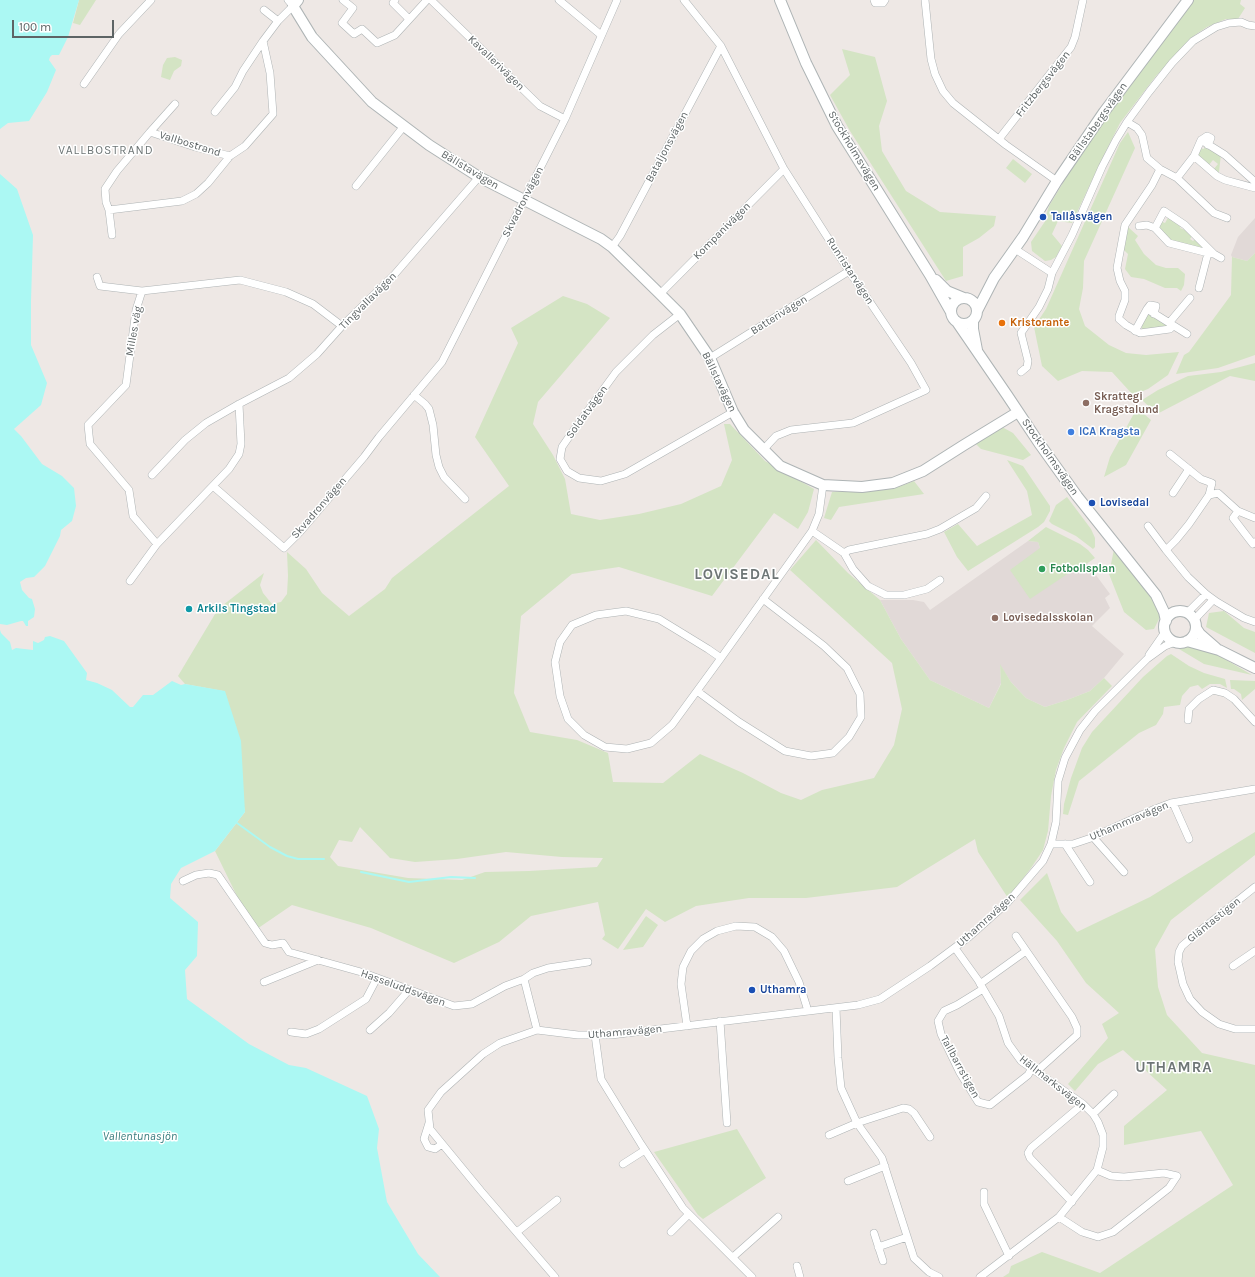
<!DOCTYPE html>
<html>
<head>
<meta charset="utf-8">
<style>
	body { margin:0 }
	#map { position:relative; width:1255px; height:1277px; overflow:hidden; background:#eee8e5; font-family:Karla,sans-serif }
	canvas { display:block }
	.scale { position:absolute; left:12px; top:20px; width:102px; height:18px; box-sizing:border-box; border:2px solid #5d6465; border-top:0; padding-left:5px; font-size:12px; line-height:14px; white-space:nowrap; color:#5d6465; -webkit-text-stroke:3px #fff; paint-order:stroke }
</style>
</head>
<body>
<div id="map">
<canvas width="1255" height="1277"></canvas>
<div class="scale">100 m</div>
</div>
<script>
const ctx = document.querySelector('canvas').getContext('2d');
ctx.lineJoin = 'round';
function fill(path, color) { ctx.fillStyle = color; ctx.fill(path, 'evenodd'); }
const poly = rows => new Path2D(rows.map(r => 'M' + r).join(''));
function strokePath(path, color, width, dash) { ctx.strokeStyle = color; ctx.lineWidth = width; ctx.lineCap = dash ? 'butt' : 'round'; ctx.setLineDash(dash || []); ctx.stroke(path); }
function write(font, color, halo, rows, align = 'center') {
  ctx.font = font + ' Karla,sans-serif'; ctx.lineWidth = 3; ctx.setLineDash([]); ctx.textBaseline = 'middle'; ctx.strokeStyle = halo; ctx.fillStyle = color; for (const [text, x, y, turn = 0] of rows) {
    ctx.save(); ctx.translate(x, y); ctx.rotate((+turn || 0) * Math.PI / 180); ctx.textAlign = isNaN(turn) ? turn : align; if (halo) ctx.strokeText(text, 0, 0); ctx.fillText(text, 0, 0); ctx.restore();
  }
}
fill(poly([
	[1255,218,1255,253,1247,261,1232,257,1231,255,1238,237],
	[1028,541,1038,542,1040,548,1074,567,1076,571,1087,563,1110,594,1105,598,1110,608,1092,626,1124,654,1104,678,1090,691,1067,700,1045,707,1026,698,1011,682,1000,665,1001,683,989,708,930,680,901,639,880,600,913,600,924,602,930,610]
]), '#e1d9d7');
fill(poly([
	[79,0,96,0,80,25,73,23],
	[1194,0,1241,0,1240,4,1245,8,1238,19,1226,19,1207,27,1195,35,1156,76,1120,123,1101,161,1072,223,1058,221,1052,234,1062,246,1056,257,1051,260,1045,261,1032,251,1031,242,1048,217,1046,215,1049,206,1078,158,1116,102,1175,24],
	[842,49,875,57,887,101,879,126,882,151,906,191,940,212,996,216,994,226,979,238,963,247,963,276,946,281,850,131,830,95,850,75],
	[175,57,182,60,181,66,174,71,170,80,161,77,163,65,167,58],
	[1128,132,1135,148,1084,261,1083,288,1079,309,1085,326,1109,345,1126,353,1146,355,1179,352,1168,375,1148,389,1133,395,1112,372,1082,371,1058,381,1042,366,1034,327,1046,309,1120,143],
	[1205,145,1221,154,1219,172,1217,174,1213,170,1218,164,1213,160,1208,166,1199,157,1198,153,1199,148,1204,149],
	[1013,159,1032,174,1025,183,1006,168],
	[1169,216,1181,226,1180,228,1185,230,1193,235,1190,239,1193,241,1196,238,1208,250,1170,240,1157,228,1160,221,1165,223],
	[1128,227,1138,236,1135,240,1144,254,1156,265,1166,268,1178,268,1185,274,1184,285,1181,291,1177,288,1165,288,1144,279,1131,277,1125,269,1128,254,1123,249],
	[1255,253,1255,355,1218,368,1176,374,1184,355,1189,352,1231,295,1232,257,1247,261],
	[563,296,587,304,610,318,538,402,533,424,553,455,565,479,571,514,600,520,639,514,681,504,721,486,732,460,724,424,730,424,765,461,814,489,808,512,798,529,774,513,712,596,619,567,572,574,521,616,514,693,530,732,577,740,608,753,613,782,663,783,700,754,743,773,781,793,801,800,822,790,874,778,894,745,902,709,892,663,790,570,816,540,848,573,880,600,901,639,930,680,989,708,1001,684,1000,664,1011,682,1026,698,1045,707,1067,700,1090,691,1104,678,1112,686,1077,722,1064,748,1056,770,1051,796,1048,831,1043,850,1031,868,1008,898,978,852,975,839,897,887,806,898,749,898,696,906,665,922,646,909,618,949,602,939,605,935,598,902,531,916,499,942,454,963,371,928,292,905,254,931,215,851,245,812,223,691,185,684,178,676,218,609,264,573,260,585,263,593,272,604,281,602,287,594,288,576,287,552,306,569,322,593,349,616,385,589,392,578,509,486,475,437,518,343,511,328],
	[360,827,390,858,415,862,457,859,506,852,562,857,603,858,597,867,529,871,485,872,462,880,408,878,338,866,330,857,339,840,352,842],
	[1147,312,1167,324,1166,326,1142,331,1142,325],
	[1255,363,1255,381,1230,376,1157,414,1142,400,1158,390,1188,376,1221,372],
	[1137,408,1151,420,1126,465,1104,477,1110,457],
	[1002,427,1013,433,1031,455,1023,460,981,449,975,443],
	[1007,460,1023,466,1050,506,1050,511,1044,522,1038,527,968,571,957,557,944,532,958,524,977,546,1032,515,1027,491],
	[914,481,924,494,839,507,831,520,824,518,832,492,893,489],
	[1067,497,1091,529,1095,538,1095,547,1093,549,1076,536,1052,524,1049,521,1056,505],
	[1046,527,1080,544,1088,550,1095,558,1076,571,1075,569,1030,599,1010,570,1040,548,1038,542,1028,541],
	[1114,549,1160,607,1162,613,1154,629,1146,630,1124,612,1109,574],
	[1224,611,1244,628,1255,632,1255,653,1206,627,1209,613],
	[1192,646,1198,646,1223,658,1252,675,1204,664,1179,649],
	[1171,654,1189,666,1204,673,1225,679,1227,688,1220,684,1210,684,1202,689,1198,685,1190,687,1182,696,1180,705,1164,707,1163,714,1156,725,1139,733,1079,781,1068,815,1063,814,1064,804,1071,778,1082,748,1092,732,1143,677,1167,656],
	[1230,680,1255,681,1255,689,1242,700,1241,694,1234,689,1231,689],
	[1255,832,1255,855,1171,920,1155,949,1158,987,1167,1015,1202,1053,1255,1065,1255,1277,1003,1277,1009,1273,1011,1266,1042,1252,1100,1273,1233,1185,1201,1131,1124,1145,1124,1126,1167,1090,1123,1050,1098,1064,1075,1091,1068,1084,1108,1038,1102,1024,1119,1013,1086,983,1057,941,1020,900,1047,873,1061,912,1077,932,1150,897],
	[646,916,658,925,643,947,623,950],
	[737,1129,766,1178,703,1219,698,1215,654,1152]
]), '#d4e4c4');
fill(poly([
	[0,0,79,0,68,37,59,55,52,55,50,57,49,60,56,70,47,92,29,121,8,123,0,129],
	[0,174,17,189,33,235,31,301,31,345,47,383,41,405,14,429,21,436,42,464,62,476,74,488,76,506,72,521,61,530,60,536,45,566,34,577,26,578,20,582,22,590,29,598,32,599,35,609,34,617,28,621,28,626,26,626,23,621,21,621,7,625,0,624],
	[0,630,1,633,10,642,12,650,16,648,33,650,33,641,38,643,44,640,45,637,50,636,64,641,87,673,86,680,97,683,112,690,130,707,133,707,143,695,153,695,172,681,181,685,185,684,225,691,241,741,245,812,215,851,181,868,171,884,170,898,198,922,197,956,185,970,187,999,249,1044,289,1065,306,1068,367,1096,379,1129,377,1148,387,1202,418,1254,440,1277,0,1277]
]), '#abf8f3');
strokePath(poly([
	[237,823,270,847,287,856,298,859,324,859],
	[361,872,409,882,451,877,475,878]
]), '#abf8f3', 2);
const street = poly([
	[343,0,353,8,342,23,354,34,362,29,377,43,395,35,427,0],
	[395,0,393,3,409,19],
	[431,0,540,106,565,119],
	[559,0,601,35],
	[684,0,721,46,784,169,849,271,911,363,926,390,853,423,791,430,776,436,763,450],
	[874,0,875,3,883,3,885,0],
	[925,0,931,59,935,74,943,91,953,103,1006,145,1057,181],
	[264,10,278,21],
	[84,84,119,34,151,0],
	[215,112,235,87,243,71,263,41],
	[1127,122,1137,128,1142,135,1147,158,1160,169,1177,178,1214,213,1227,218],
	[150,132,175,104],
	[999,139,1071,47,1075,37,1083,0],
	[1201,140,1207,136,1211,138,1208,145],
	[230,156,195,147,150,132,117,171,105,189,106,202,109,210,182,201,196,194,208,183,230,156,245,146,273,114,270,73,263,41,278,21,293,6,288,0],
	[1194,156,1217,176,1225,180,1255,188],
	[1160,169,1152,185,1125,225,1117,268,1120,281,1125,291,1125,300,1119,316,1119,319,1126,325,1140,333,1170,329,1173,326],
	[1177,178,1194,156,1201,140,1225,155,1255,182],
	[356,186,404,126],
	[109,210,112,235],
	[1139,226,1147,225,1155,228,1164,211,1185,225,1214,254],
	[1155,228,1169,243,1208,253,1214,254,1221,258],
	[612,247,620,236,721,46],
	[1015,249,1052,273],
	[97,277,100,286,142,291,240,280,286,292,313,304,342,326],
	[1199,288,1208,253],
	[142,291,136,310,126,385,88,425,90,444,129,490,133,516,157,544],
	[660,294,784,169],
	[1147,309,1150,305,1156,306,1154,314],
	[680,314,653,335,616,372,573,431,562,447,560,459,567,471,579,478,601,481,625,474,733,412],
	[1169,323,1190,298],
	[1135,331,1147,309,1187,334],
	[710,358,849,271],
	[1021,372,1027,367,1028,361,1021,333,1039,307,1048,289,1052,273,1072,235,1102,167,1116,140,1127,122,1149,92,1172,63,1193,41,1216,27,1229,23,1241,22,1248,25,1255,26],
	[414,395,425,404,429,409,433,425,436,455,439,467,444,477,465,499],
	[152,475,185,440,206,423,239,404,289,378,317,354,342,326,394,275,479,177],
	[213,486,284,548,300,532,364,457,379,437,442,362,565,119,617,0],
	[1173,493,1189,469],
	[1209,495,1218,493,1238,511,1255,518],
	[1238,511,1233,518,1253,544,1255,542],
	[1148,526,1166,550,1176,540,1189,524,1209,495,1212,483,1201,479,1170,454],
	[812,531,844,553,849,550,927,534,940,529,976,508,986,496],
	[1166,550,1188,577,1206,594,1217,602,1244,618,1255,622],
	[844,553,853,569,868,586,886,595,904,595,927,589,940,580],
	[130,581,157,544,229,469,239,454,241,444,239,404],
	[1187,613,1206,594],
	[1194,620,1213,600],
	[1149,655,1165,632],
	[721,658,708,649,659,619,626,611,596,615,572,625,560,642,555,662,560,696,568,719,584,735,605,747,627,749,651,743,672,725,721,658,812,531,819,514,823,485],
	[697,691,739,722,785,751,811,756,833,753,849,737,861,717,860,694,847,668,824,646,763,599],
	[1188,720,1189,709,1199,699,1213,690,1225,693,1234,699,1255,722],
	[1173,803,1189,839],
	[1093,837,1124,872],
	[1051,844,1073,844,1091,838,1155,809,1171,803,1255,789],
	[1065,844,1090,882],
	[183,881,196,875,209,873,218,875,265,943,272,945,283,943,289,952,361,972,454,1006,472,1004,505,986,524,979,537,1030],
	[1255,887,1196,934,1182,946,1179,952,1178,962,1183,984,1190,999,1202,1012,1219,1024,1235,1029,1255,1029],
	[1016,936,1072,1017,1077,1028,1077,1035,1037,1071],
	[955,948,978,980,999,1016,1008,1043,1021,1061,1083,1104,1093,1114,1098,1122,1103,1135,1103,1147,1097,1170,1059,1217,980,1277],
	[1233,966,1255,951],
	[524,979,533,973,548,968,588,962],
	[264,982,318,960],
	[980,984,1026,951],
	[983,989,957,1005,944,1011,938,1021,941,1034,960,1073,978,1102,990,1105,1028,1075,1032,1068],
	[836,1008,838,1058,841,1088,857,1123,882,1158,914,1258,929,1272,939,1277],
	[720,1021,727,1123],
	[687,1026,681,984,683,967,691,951,703,939,717,931,736,926,755,927,772,937,784,951,799,982,808,1011],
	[370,1030,389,1013,409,990],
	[291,1032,306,1034,319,1029,366,999,377,978],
	[595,1035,601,1079,641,1144,683,1208,752,1277],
	[1093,1114,1114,1094],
	[429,1123,424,1139,428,1147,435,1149,442,1144],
	[829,1135,857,1123,903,1108,909,1109,914,1113,930,1137],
	[623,1164,645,1150],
	[848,1181,885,1166],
	[984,1192,984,1204,1009,1256],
	[1072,1202,1030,1158,1028,1153,1031,1148,1083,1104],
	[1059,1217,1082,1232,1098,1237,1113,1232,1169,1188,1177,1176,1164,1173,1124,1177,1111,1176,1097,1170],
	[517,1232,557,1200],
	[671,1232,689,1214],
	[874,1233,883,1261],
	[878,1247,907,1237],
	[733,1257,778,1217],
	[797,1266,800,1277],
	[555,1277,481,1191,430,1129,428,1110,441,1092,483,1054,500,1043,537,1030,578,1035,611,1035,858,1005,880,999,930,966,969,937,1008,902,1043,861,1051,844,1056,822,1058,781,1065,758,1080,730,1095,711,1147,659,1165,646,1175,642]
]);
const secondary = poly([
	[298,0,293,6,312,37,372,102,429,145,479,177,601,239,612,247,660,294,680,314,710,358,733,412,744,430,780,466,823,485,862,487,893,483,923,471,964,445,1018,412],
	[780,0,806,63,837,126,930,275,951,312],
	[936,280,947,291,964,298],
	'951 311a13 13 0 1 1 26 0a13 13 0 1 1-26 0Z',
	[977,311,994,278,1023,237,1057,181,1104,112,1188,0],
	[973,321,973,329,977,350],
	[957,322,1007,395,1039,443,1077,496,1156,595,1164,612,1166,621],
	'1164 627a16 16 0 1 1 32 0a16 16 0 1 1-32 0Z',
	[1196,628,1200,634,1216,648],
	[1187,641,1219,650,1255,668]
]);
strokePath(street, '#aeb3b4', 8);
strokePath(secondary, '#aeb4b5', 12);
strokePath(street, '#fff', 7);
strokePath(secondary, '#fff', 10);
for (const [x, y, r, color] of [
	[1043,217,4,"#1a4fb4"],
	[1002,323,4,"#e8710a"],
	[1086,403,4,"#8d6e63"],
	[1071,432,4,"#3f7fe0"],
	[1092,503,4,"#1a4fb4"],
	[1042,569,4,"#2e9e5b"],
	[189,609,4,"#0f9aa8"],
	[995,618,4,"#8d6e63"],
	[752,990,4,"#1a4fb4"]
]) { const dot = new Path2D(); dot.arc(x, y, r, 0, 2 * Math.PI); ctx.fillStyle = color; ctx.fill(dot); strokePath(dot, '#fff', 1.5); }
write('11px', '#5d6465', '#fff', [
	["Kavallerivägen",496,63,44],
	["Fritzbergsvägen",1043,84,-52],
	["Bällstabergsvägen",1098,122,-55],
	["Vallbostrand",190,144,17],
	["Bataljonsvägen",667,147,-62],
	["Stockholmsvägen",854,151,59],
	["Bällstavägen",470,170,31],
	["Skvadronvägen",523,202,-63],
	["Kompanivägen",722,231,-45],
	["Runristarvägen",850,271,57],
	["Tingvallavägen",368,301,-45],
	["Batterivägen",779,315,-32],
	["Milles väg",134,331,-80],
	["Bällstavägen",719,382,64],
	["Soldatvägen",587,412,-54],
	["Stockholmsvägen",1050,457,55],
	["Skvadronvägen",319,508,-49],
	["Uthammravägen",1129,821,-23],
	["Uthamravägen",986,920,-42],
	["Gläntastigen",1214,920,-39],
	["Hasseluddsvägen",403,988,20],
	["Uthamravägen",625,1032,-5],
	["Tallbarrstigen",960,1067,61],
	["Hällmarksvägen",1053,1083,38]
]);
write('bold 11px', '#164399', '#fff', [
	["Tallåsvägen",1051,217],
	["Lovisedal",1100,503],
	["Uthamra",760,990]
], 'left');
write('bold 11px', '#c56008', '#fff', [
	["Kristorante",1010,323]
], 'left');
write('bold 11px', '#785e54', '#fff', [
	["Skrattegi",1094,397],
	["Kragstalund",1094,410],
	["Lovisedalsskolan",1003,618]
], 'left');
write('bold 11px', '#366cbe', '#fff', [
	["ICA Kragsta",1079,432]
], 'left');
write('bold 11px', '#27864d', '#fff', [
	["Fotbollsplan",1050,569]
], 'left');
write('bold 11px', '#0d838f', '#fff', [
	["Arkils Tingstad",197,609]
], 'left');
ctx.letterSpacing = '1px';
write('12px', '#6e7676', '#fff', [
	["VALLBOSTRAND",106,151]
]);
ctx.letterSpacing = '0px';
write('italic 12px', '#397e7f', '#fff', [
	["Vallentunasjön",140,1137]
]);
ctx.letterSpacing = '1px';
write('bold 15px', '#6e7676', '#fff', [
	["LOVISEDAL",737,575],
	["UTHAMRA",1174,1068]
]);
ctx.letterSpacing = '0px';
</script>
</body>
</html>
